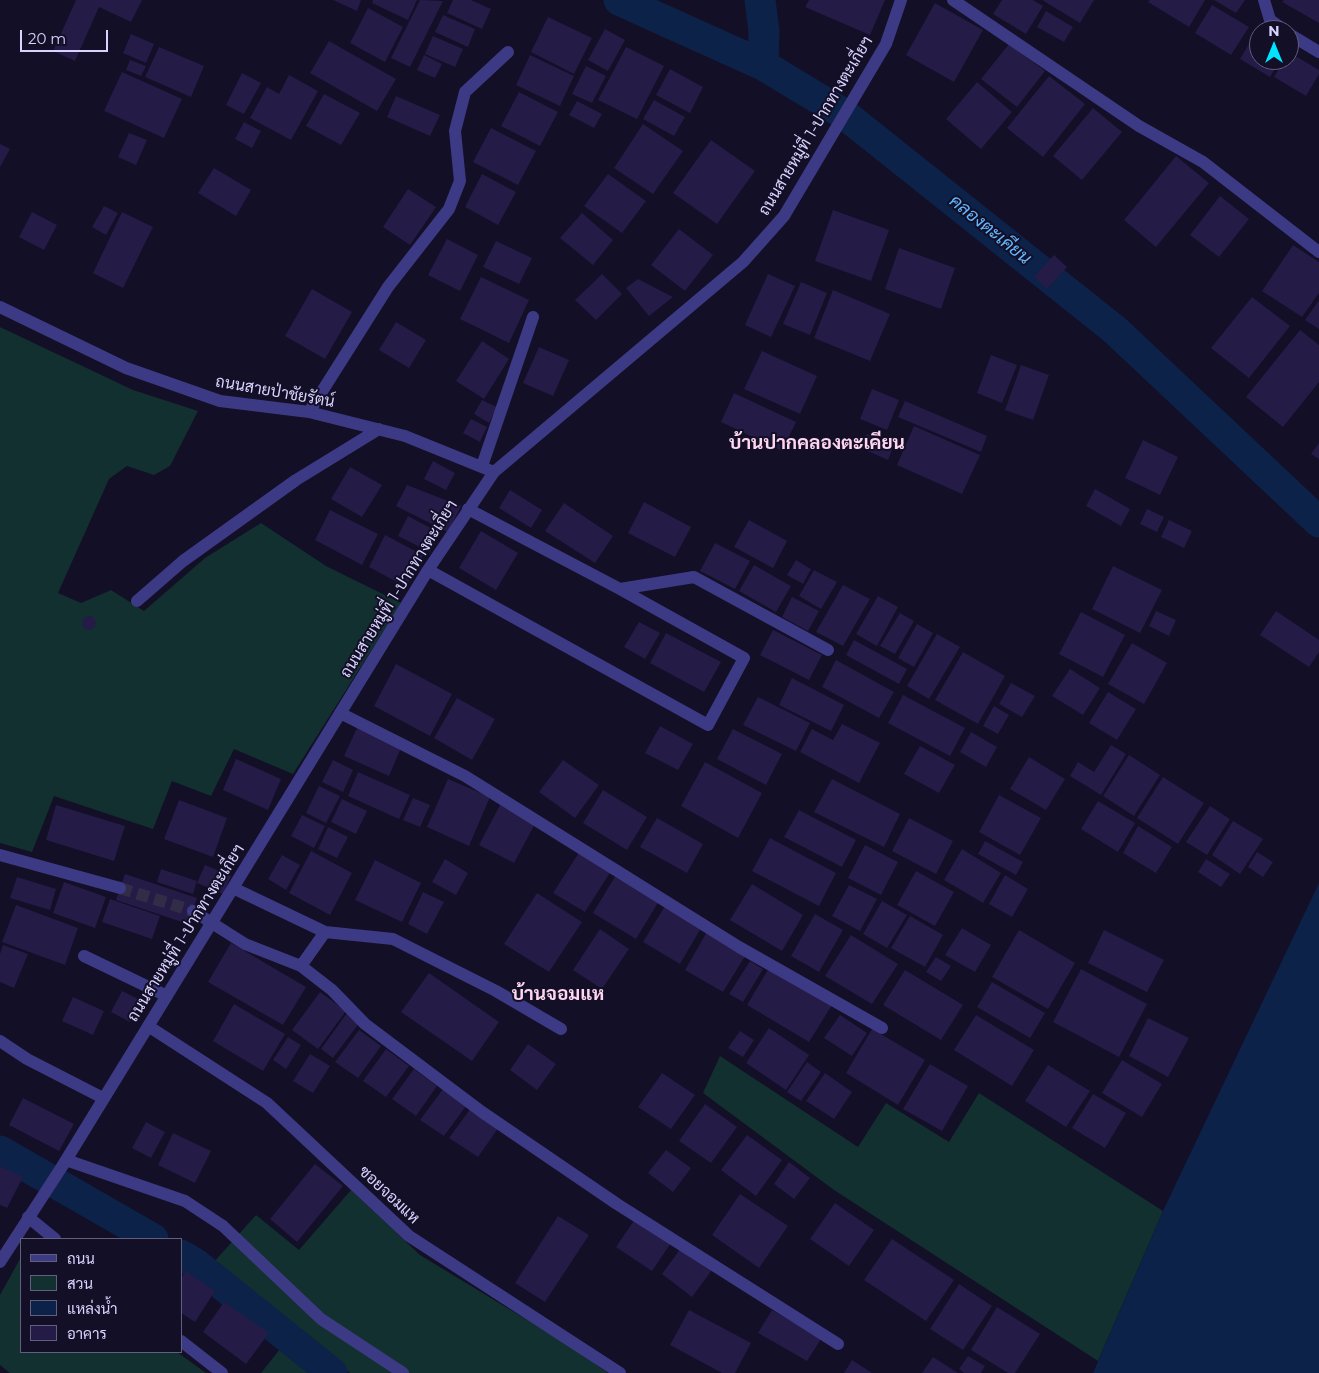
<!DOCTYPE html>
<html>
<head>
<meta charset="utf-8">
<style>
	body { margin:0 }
	#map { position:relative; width:1319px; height:1373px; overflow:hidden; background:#130f26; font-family:Montserrat,Sarabun,sans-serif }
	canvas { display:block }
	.legend { position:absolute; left:20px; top:1238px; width:162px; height:115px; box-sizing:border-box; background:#130f26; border:1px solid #625e7d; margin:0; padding:6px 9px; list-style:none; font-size:15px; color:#d9d4ff }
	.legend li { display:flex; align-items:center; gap:10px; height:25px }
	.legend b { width:25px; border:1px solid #625e7d }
	.north { position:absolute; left:1249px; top:20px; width:50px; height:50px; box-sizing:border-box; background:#130f26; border:1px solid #625e7d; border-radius:50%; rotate:0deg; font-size:14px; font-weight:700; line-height:20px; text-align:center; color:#d9d4ff }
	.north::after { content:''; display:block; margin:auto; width:18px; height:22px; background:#00e5ff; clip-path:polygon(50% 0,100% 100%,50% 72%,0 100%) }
	.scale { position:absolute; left:20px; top:30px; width:88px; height:22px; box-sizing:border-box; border:2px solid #d9d4ff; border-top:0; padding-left:6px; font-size:15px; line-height:18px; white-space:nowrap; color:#d9d4ff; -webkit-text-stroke:4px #130f26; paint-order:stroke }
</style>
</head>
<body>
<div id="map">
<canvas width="1319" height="1373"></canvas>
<ul class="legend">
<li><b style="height:6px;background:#3d3a85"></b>ถนน</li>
<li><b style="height:14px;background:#12302f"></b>สวน</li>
<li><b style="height:14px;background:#0c2248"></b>แหล่งน้ำ</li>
<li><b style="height:14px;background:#241b47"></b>อาคาร</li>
</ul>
<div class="north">N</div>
<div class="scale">20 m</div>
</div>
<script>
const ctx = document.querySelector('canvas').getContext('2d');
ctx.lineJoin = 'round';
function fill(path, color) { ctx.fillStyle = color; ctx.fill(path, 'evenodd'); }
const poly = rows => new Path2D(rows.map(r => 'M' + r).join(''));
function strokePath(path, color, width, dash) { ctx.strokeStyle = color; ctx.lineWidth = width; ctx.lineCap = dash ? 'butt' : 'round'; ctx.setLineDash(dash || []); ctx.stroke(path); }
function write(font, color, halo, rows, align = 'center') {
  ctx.font = font + ' Montserrat,Sarabun,sans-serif'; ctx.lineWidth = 4; ctx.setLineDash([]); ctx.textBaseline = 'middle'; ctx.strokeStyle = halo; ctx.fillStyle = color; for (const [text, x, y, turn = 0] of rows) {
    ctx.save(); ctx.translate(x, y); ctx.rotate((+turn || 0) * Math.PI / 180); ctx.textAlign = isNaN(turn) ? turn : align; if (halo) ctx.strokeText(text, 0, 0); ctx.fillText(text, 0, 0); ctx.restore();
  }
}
fill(poly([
	[0,327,133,390,198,411,170,466,154,475,127,466,109,479,58,593,81,603,111,590,144,611,205,558,261,523,326,566,401,603,293,774,234,749,211,796,172,781,153,829,54,796,32,852,0,843],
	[720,1056,858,1147,886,1103,949,1142,979,1093,1163,1211,1098,1361,834,1190,703,1093],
	[351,1190,420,1255,565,1343,608,1373,350,1373,213,1263,256,1215,299,1250],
	[21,1257,21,1352,177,1352,206,1373,10,1373,0,1365,0,1295],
	[280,1349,310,1373,261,1373]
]), '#12302f');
fill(poly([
	[1319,883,1319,1373,1093,1373,1163,1211]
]), '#0c2248');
strokePath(poly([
	[619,0,763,65,844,114,1115,330,1319,522],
	[760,0,764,31,763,65],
	[0,1151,153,1239],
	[181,1255,196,1264,332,1373]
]), '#0c2248', 31);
fill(poly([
	[76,0,142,0,131,22,99,7,75,61,53,51],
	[333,0,361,0,357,11],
	[373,0,417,0,408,20,372,3],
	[420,0,443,1,410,67,391,58],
	[453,0,471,0,491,9,482,29,447,13],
	[809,0,885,0,870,35,805,7],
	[1002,0,1033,0,1043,6,1026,34,993,14],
	[1042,0,1094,0,1080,23],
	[1150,0,1205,0,1189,27,1148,2],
	[1214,0,1245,0,1236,13],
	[1284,0,1319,0,1319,23,1282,2],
	[935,3,983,30,954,82,906,55],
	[1212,5,1249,27,1231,55,1195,33],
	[368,8,403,27,385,62,350,43],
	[1046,11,1073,27,1064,42,1037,27],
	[443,15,475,29,468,47,435,32],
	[548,17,592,38,574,74,531,52],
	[605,29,625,40,608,71,588,60],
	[1256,32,1259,34,1259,60,1280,60,1270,77,1240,59],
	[131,34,154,44,146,63,123,53],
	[433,36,463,49,455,67,425,54],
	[329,41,396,79,377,111,310,73],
	[1009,44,1045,71,1017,107,981,79],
	[159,47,204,66,191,97,145,77],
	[626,47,664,66,637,119,598,100],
	[1289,52,1319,70,1319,74,1306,96,1274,77,1284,60,1289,60],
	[424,55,442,64,435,78,417,70],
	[530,55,574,76,560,106,516,85],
	[130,60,146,66,141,76,126,70],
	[586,66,606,76,592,103,572,94],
	[670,69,703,87,690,113,656,95],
	[122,72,182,99,164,138,104,111],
	[242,73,261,83,244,114,226,105],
	[289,75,318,91,291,140,250,118,267,87,279,94],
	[1049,76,1085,104,1043,157,1007,128],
	[977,82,1012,112,981,149,946,119],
	[519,92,558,112,540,146,501,126],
	[324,94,360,113,341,145,306,126],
	[396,96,440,115,430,136,387,117],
	[654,100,685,117,674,136,643,119],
	[577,101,602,114,594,128,569,115],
	[1093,108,1122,132,1082,180,1053,156],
	[244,122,261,131,252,148,235,139],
	[643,124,683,151,653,194,614,168],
	[491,128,536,151,518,185,473,162],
	[129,133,147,140,136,165,118,157],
	[711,140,755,171,717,224,673,193],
	[0,144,10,149,0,167],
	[1176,156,1209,183,1156,247,1124,220],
	[214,168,251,190,236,216,198,193],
	[482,174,516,192,498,225,465,207],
	[608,174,646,201,622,233,584,206],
	[408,189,436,207,410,245,383,227],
	[1220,196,1249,219,1219,257,1190,235],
	[104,206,118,213,106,235,92,227],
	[833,210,889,230,871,281,815,261],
	[32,212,57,225,44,250,19,237],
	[122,212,153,227,123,288,93,273],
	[582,213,613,240,593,265,560,238],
	[679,229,713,255,685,291,651,265],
	[447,239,478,255,460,291,428,275],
	[496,241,532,258,519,284,483,267],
	[1293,245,1319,262,1319,293,1302,317,1262,291],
	[899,248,955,268,941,309,885,289],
	[1054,255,1067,267,1047,289,1034,277],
	[602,274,622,294,596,320,575,300],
	[768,274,795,286,771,337,745,325],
	[481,277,529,300,509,343,460,319],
	[638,279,673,297,649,316,626,288],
	[801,282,827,293,810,335,783,324],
	[312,289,352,312,325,359,285,336],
	[833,290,890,314,870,361,814,338],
	[1252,297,1290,326,1249,378,1211,348],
	[1319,300,1319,329,1305,320],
	[396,322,426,340,409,368,379,350],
	[1300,330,1319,345,1319,382,1283,427,1246,397],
	[482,341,509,359,484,399,456,381],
	[539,347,569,360,553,396,523,383],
	[762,351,817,376,800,414,744,389],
	[991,355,1017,365,1002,403,977,393],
	[1021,365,1049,375,1033,420,1005,410],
	[872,389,899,400,887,430,860,419],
	[734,393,796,422,782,451,721,422],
	[482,400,497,407,489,423,474,414],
	[905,401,987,436,981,452,898,417],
	[471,419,487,427,480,442,463,433],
	[914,426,980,455,962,494,897,465],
	[867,434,894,445,888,460,861,448],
	[1143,440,1178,457,1160,495,1125,478],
	[1319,443,1319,459,1311,454],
	[433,461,455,473,446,490,424,479],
	[350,467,382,485,362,517,331,499],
	[407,485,461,506,448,532,396,506],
	[1095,489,1130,509,1121,526,1086,506],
	[510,490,542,510,531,528,499,508],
	[644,502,691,527,675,557,628,533],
	[564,503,613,536,595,563,545,531],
	[1147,509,1164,517,1157,532,1140,524],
	[330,510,378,534,362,565,315,540],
	[408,516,440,533,430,552,398,536],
	[749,520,787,541,773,568,734,547],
	[1169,520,1192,531,1184,548,1161,537],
	[481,531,518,553,496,590,459,568],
	[385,535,423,555,406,587,369,567],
	[715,543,750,561,735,589,700,571],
	[796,560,811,569,803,584,787,575],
	[754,565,791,586,776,612,739,591],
	[1113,566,1162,590,1140,633,1092,609],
	[814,570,837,582,821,609,799,596],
	[843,585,870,599,843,646,816,632],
	[878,596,898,607,877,646,856,634],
	[792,597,819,611,808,631,782,617],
	[1156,611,1176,620,1169,636,1149,626],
	[1276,611,1319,640,1319,652,1309,667,1260,635],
	[1081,612,1125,635,1103,677,1059,654],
	[900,613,914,621,895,654,880,646],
	'82 623a7 7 0 1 1 14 0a7 7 0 1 1-14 0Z',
	[639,622,660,633,645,659,624,647],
	[917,624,933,633,914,667,898,658],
	[773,630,822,655,809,680,760,655],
	[666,633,721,662,704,692,650,663],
	[937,634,960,647,929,699,907,686],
	[854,640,907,669,899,684,846,655],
	[1132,643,1167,663,1144,704,1108,684],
	[963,652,1005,676,978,724,935,700],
	[836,660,894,692,879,718,822,687],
	[396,664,452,694,430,736,374,706],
	[1070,669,1100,688,1083,715,1052,696],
	[792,678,844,705,831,731,779,705],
	[1011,683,1035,696,1022,717,999,704],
	[1108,692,1136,709,1117,740,1089,723],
	[903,695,965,728,950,756,888,723],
	[758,697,810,723,796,751,743,725],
	[457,698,495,719,472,760,434,738],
	[994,706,1009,715,998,734,983,726],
	[842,724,880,743,859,783,800,752,812,729,833,740],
	[660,726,693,744,678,770,645,753],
	[357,728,401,748,389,776,344,756],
	[733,729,782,754,766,785,717,759],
	[971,732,997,747,986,767,960,752],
	[1111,745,1126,754,1101,795,1070,776,1078,762,1094,772],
	[920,746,955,765,939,793,904,774],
	[1129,755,1160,775,1134,816,1103,796],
	[1029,757,1065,779,1046,810,1010,789],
	[236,759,281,779,268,810,223,790],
	[333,760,353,770,343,792,322,782],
	[563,760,599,785,575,818,539,792],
	[705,762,762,793,738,838,681,806],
	[358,772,410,795,399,819,348,796],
	[1163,777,1204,803,1178,844,1137,818],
	[448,779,490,797,469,846,427,827],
	[832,779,900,814,884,847,814,812],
	[319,786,340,796,326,823,306,813],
	[603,790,647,817,627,850,583,823],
	[999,795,1041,818,1020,855,979,832],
	[413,798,430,805,420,827,403,820],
	[342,799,367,811,356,834,331,822],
	[179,800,227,818,213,857,164,839],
	[1098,801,1135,823,1118,852,1081,829],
	[56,805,125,826,114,861,46,840],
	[500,805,535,824,514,863,479,845],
	[1210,806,1230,819,1207,855,1186,842],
	[799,810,856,840,842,867,784,837],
	[302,815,325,826,314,848,291,836],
	[657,818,703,844,687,873,640,847],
	[909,818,953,841,936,874,892,851],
	[1233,821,1263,839,1240,874,1212,855],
	[1138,826,1172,847,1156,873,1123,853],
	[328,827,348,837,337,858,318,849],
	[770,838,836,873,819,906,752,871],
	[985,841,1023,862,1016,875,978,854],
	[865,845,898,862,881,895,848,878],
	[962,849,1001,873,983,903,944,880],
	[311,851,352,873,330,915,289,893],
	[580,851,611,871,585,912,553,893],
	[1257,852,1273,862,1263,877,1248,867],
	[282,855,300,865,286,890,268,879],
	[445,859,468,873,456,895,432,882],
	[1206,859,1230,874,1221,887,1198,872],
	[375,860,421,883,402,922,355,900],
	[205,865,231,876,223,894,197,883],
	[161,869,197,881,193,894,157,882],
	[916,871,954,892,935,926,897,905],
	[125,874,197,898,188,924,116,900],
	[616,875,659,901,636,939,593,913],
	[1005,875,1028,889,1012,917,989,904],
	[17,877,56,889,50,910,10,898],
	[64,882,106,897,95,928,53,913],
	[752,884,803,915,782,951,730,920],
	[849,885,877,899,860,931,832,916],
	[423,892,444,902,427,934,408,924],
	[537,893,582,922,549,972,504,944],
	[110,899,160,916,152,939,102,922],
	[882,901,907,915,887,948,863,934],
	[16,905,78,928,65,965,2,942],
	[665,906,701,928,680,964,643,942],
	[815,914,843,930,819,972,791,956],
	[910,916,943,935,925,967,891,948],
	[962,928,991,945,975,972,945,955],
	[600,929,629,949,602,989,573,970],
	[708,930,747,953,723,992,685,970],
	[1019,930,1075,963,1048,1009,992,977],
	[1104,930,1164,960,1147,992,1088,963],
	[851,935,898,964,872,1004,825,976],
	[231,943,306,987,283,1025,208,982],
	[3,945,28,954,14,988,0,982,0,954],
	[936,957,951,966,941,981,926,972],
	[750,961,763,969,743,1002,729,994],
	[769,968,832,1005,809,1042,747,1005],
	[1081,969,1147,1004,1119,1057,1053,1022],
	[905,970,963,1005,941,1040,883,1005],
	[429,973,499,1022,472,1061,401,1012],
	[992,982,1045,1013,1030,1038,977,1007],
	[122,991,142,1001,130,1022,111,1012],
	[320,992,346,1011,318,1049,292,1030],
	[73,997,104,1011,93,1035,62,1021],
	[234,1004,285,1034,263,1071,213,1041],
	[347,1013,360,1022,333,1058,321,1049],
	[840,1015,867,1033,852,1056,824,1038],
	[976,1015,1034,1050,1012,1086,954,1050],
	[1148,1018,1189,1038,1168,1077,1129,1056],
	[769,1028,809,1055,786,1090,746,1063],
	[872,1029,925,1060,898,1105,846,1073],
	[359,1030,381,1046,358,1078,335,1062],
	[740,1031,754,1040,743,1057,728,1048],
	[288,1037,301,1045,286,1069,273,1060],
	[528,1044,556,1064,537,1090,510,1070],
	[386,1049,409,1066,386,1097,363,1081],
	[310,1054,330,1066,313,1093,293,1081],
	[1122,1060,1162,1084,1142,1117,1102,1093],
	[807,1062,821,1072,801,1101,787,1092],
	[930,1064,968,1086,942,1131,903,1109],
	[1048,1065,1090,1091,1066,1127,1025,1101],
	[414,1069,437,1086,416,1116,392,1099],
	[662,1073,695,1095,671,1129,638,1107],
	[825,1073,852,1092,834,1119,806,1101],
	[443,1089,466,1106,444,1136,420,1120],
	[1093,1094,1126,1113,1105,1148,1072,1128],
	[23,1098,74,1124,59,1151,9,1125],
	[705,1104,737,1127,711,1163,679,1141],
	[471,1108,499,1127,478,1157,449,1138],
	[146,1122,165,1132,151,1158,132,1148],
	[173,1133,211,1151,195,1183,158,1165],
	[747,1135,782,1160,756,1196,721,1170],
	[666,1150,691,1168,673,1192,648,1173],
	[789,1162,810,1178,794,1199,774,1184],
	[315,1164,343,1186,297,1242,270,1219],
	[0,1166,23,1177,7,1208,0,1205],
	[740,1194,788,1226,759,1268,712,1235],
	[835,1203,874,1230,849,1266,810,1239],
	[558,1216,589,1235,545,1302,515,1283],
	[635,1219,671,1243,652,1271,616,1247],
	[892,1239,954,1280,926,1321,864,1280],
	[681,1248,712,1270,692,1297,662,1274],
	[186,1271,215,1291,195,1322,181,1313,181,1278],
	[959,1284,992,1306,963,1350,930,1329],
	[224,1302,269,1333,246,1364,203,1332],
	[997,1307,1040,1334,1015,1373,1008,1373,971,1350],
	[689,1310,751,1343,735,1373,722,1373,670,1345],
	[772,1310,821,1339,807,1361,758,1333],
	[968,1356,985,1366,981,1373,964,1373,959,1369],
	[933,1357,958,1373,922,1373],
	[852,1360,872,1373,844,1373]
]), '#241b47');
strokePath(poly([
	[120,888,193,911]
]), '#312d47', 12, [12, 6]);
strokePath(poly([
	[953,0,1139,126,1203,162,1319,252],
	[1264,0,1270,20,1284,30],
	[1289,34,1319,52],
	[0,307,126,368,220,401,309,412,405,436,494,472],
	[309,412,388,287,449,209,460,181,455,131,465,92,508,52],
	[482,466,533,317],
	[468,509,620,589,694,577,828,650],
	[428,570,708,725,744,658,620,589],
	[137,601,183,561,296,480,379,429],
	[340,713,465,776,739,947,882,1028],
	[0,855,120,888],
	[233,888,325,932,393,939,496,991,561,1029],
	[193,911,245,944,301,966,332,990,365,1024,482,1112,617,1204,838,1344],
	[84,956,167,996],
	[301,966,325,932],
	[148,1026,267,1103,409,1236,620,1373],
	[0,1041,27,1059,103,1098],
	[66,1160,185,1201,223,1226,321,1319,403,1373],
	[28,1217,55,1239],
	[0,1262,63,1165,428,570,494,472,743,262,784,216,886,44,901,0],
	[181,1341,222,1373]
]), '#3d3a85', 12);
write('16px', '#d9d4ff', '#130f26', [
	["ถนนสายหมู่ที่ 1-ปากทางตะเกี่ยฯ",816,126,-59],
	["ถนนสายป่าชัยรัตน์",275,392,10],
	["ถนนสายหมู่ที่ 1-ปากทางตะเกี่ยฯ",399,589,-58],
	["ถนนสายหมู่ที่ 1-ปากทางตะเกี่ยฯ",186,933,-58],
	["ซอยจอมแห",389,1195,43]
]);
write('italic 18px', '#62b6ff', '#130f26', [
	["คลองตะเคียน",990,230,39]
]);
write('bold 19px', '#ffd6f0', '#130f26', [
	["บ้านปากคลองตะเคียน",817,443],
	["บ้านจอมแห",558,994]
]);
</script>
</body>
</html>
